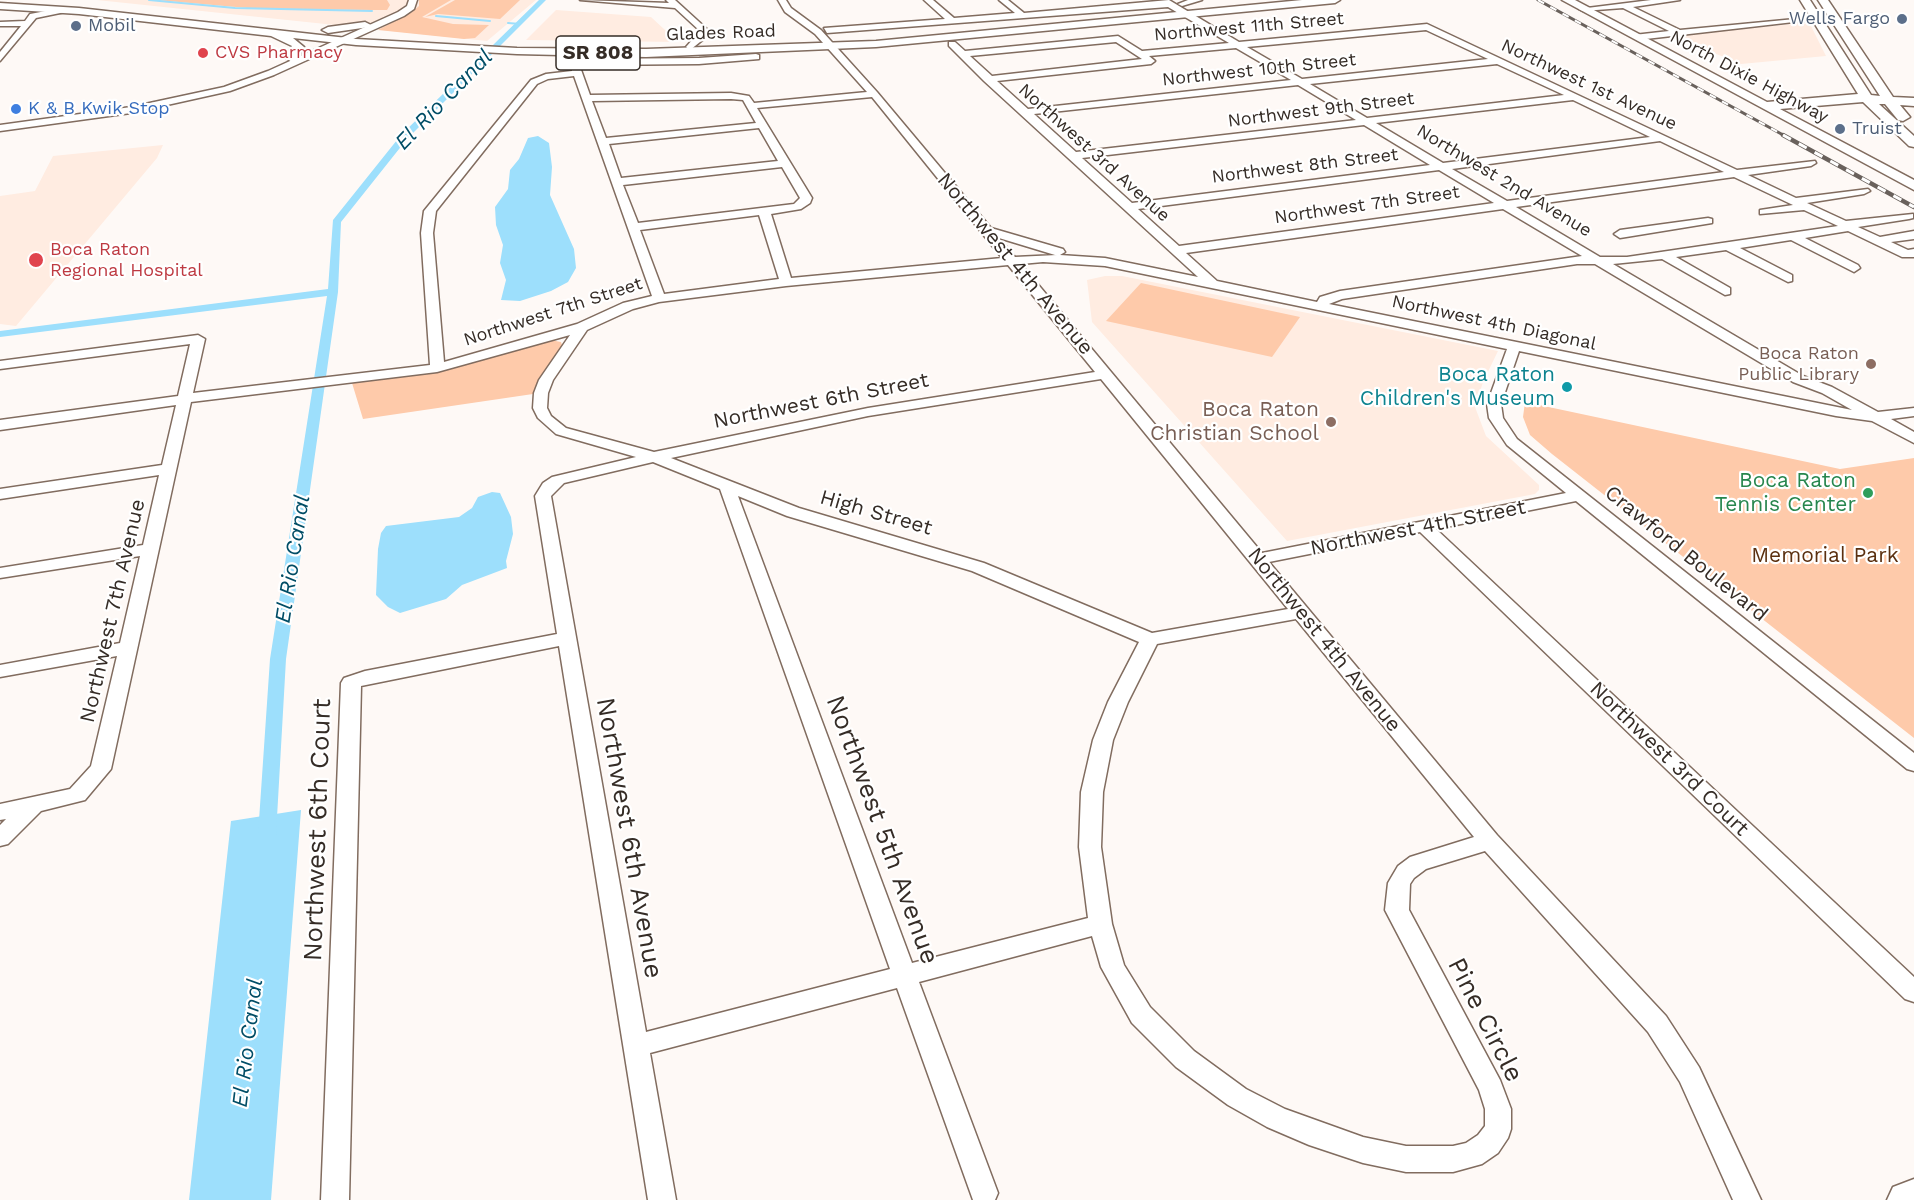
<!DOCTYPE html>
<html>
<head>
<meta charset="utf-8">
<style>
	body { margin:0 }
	canvas { display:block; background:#fef9f6 }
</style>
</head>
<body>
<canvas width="1914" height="1200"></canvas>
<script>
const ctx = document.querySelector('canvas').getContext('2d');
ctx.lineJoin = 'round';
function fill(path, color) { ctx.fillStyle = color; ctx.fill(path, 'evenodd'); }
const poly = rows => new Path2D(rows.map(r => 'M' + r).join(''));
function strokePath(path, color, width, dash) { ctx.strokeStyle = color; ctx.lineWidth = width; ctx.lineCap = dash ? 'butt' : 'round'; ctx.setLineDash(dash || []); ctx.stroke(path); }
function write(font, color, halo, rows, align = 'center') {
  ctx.font = font + ' "Work Sans",sans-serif'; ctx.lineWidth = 4.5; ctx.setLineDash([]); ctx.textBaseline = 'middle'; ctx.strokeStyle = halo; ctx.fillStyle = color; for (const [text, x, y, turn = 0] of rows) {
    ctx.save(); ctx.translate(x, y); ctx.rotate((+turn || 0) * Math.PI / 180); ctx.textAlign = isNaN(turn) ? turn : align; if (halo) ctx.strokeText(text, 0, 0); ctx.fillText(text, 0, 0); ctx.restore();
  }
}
fill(poly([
	[97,0,536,0,487,41],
	[556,10,651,17,678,42,526,40],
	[1802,23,1810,24,1826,56,1741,64,1672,36],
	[163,145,157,158,16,326,0,324,0,196,35,191,53,156],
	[1105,276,1122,276,1498,351,1483,382,1475,407,1486,436,1539,485,1539,490,1535,494,1287,541,1092,322,1087,280]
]), '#ffece1');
fill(poly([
	[156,0,387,0,390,5,387,10,375,10,259,9],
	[419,0,451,0,422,17,453,24,489,25,475,38,464,39,378,30,412,12,419,6],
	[455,0,520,0,500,19,438,14,425,17],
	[1141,283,1300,317,1272,357,1106,321],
	[550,340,561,342,562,345,533,394,363,419,352,383,446,368],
	[1525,402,1840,469,1914,458,1914,738,1552,454,1530,435,1523,417]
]), '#fecaaa');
fill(poly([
	[538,136,549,143,552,167,550,195,574,249,576,268,568,282,551,291,520,301,501,300,506,280,500,263,503,245,496,225,495,207,508,189,510,170,519,159,528,138],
	[492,492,500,493,511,517,513,534,506,561,507,568,462,585,446,599,400,613,388,607,376,595,378,549,381,533,386,526,459,517,472,508,478,497],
	[301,810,271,1200,189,1200,231,821]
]), '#9ddffc');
strokePath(poly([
	[149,0,235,8,372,11],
	[436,16,490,21],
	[508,23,520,24]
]), '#9ddffc', 2);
fill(poly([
	[539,0,546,0,407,139,341,222,338,292,286,659,276,835,273,840,267,842,261,840,258,835,270,659,327,296,0,337,0,331,328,289,333,220,401,135,539,0]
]), '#9ddffc');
const minor = poly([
	[409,0,417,0,414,9,404,16,274,75,230,91,131,113,0,131,0,125,131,107,224,87,268,71,398,12,407,6,409,0],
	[580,0,669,3,666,0,675,0,708,30,705,38,690,50,686,47,700,31,675,8,580,0],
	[778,0,786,0,791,8,821,30,877,92,991,228,1063,249,1065,252,1060,255,1105,258,1198,277,984,81,949,46,949,42,955,42,965,51,1118,36,1142,51,1229,43,1168,7,827,33,824,28,945,19,924,0,933,0,954,18,1015,13,999,0,1008,0,1024,13,1169,0,1239,42,1427,24,1737,170,1815,161,1816,163,1811,166,1748,175,1796,198,1868,189,1870,191,1864,194,1807,203,1846,221,1913,214,1913,218,1909,219,1858,227,1880,237,1914,231,1914,239,1891,242,1908,250,1914,249,1914,257,1902,257,1848,231,1805,238,1858,265,1860,268,1854,272,1791,240,1740,248,1792,275,1792,281,1788,282,1726,250,1676,257,1730,288,1730,294,1725,295,1662,259,1613,264,1803,376,1832,387,1878,412,1914,408,1914,416,1891,419,1914,432,1914,443,1872,421,1836,416,1519,351,1501,404,1503,418,1517,439,1914,753,1914,771,1907,769,1576,501,1436,529,1914,977,1914,1002,1905,999,1420,532,1269,562,1497,835,1666,1016,1699,1067,1761,1200,1733,1200,1680,1082,1648,1032,1485,851,1426,869,1414,878,1410,884,1409,910,1500,1080,1511,1109,1511,1129,1508,1138,1498,1153,1482,1164,1453,1172,1406,1172,1363,1163,1309,1145,1267,1127,1228,1105,1176,1067,1132,1023,1101,967,1092,936,919,982,998,1193,995,1200,973,1200,897,988,650,1053,676,1200,648,1200,559,646,361,686,349,1200,321,1200,341,683,344,678,365,671,557,634,535,496,543,483,552,477,636,457,556,434,538,418,533,408,534,393,539,380,570,335,437,372,191,402,111,769,85,800,41,811,8,844,0,846,0,825,6,819,0,820,0,804,70,789,91,766,117,656,0,677,0,665,120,643,140,556,0,578,0,568,143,545,159,475,0,499,0,489,162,465,176,405,0,430,0,420,178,396,190,344,0,369,0,361,198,335,205,339,193,393,430,365,421,233,424,211,531,80,546,74,572,71,572,64,590,59,699,58,756,54,759,55,759,59,699,64,590,65,580,67,590,95,731,93,749,96,754,103,867,92,815,34,785,12,778,0],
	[1426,30,1488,59,1302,79,1247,47,1426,30],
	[1116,42,1142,59,992,76,970,56,1116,42],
	[1236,48,1291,80,1028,109,997,81,1151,64,1155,61,1149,56,1236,48],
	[1497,64,1564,95,1367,118,1310,84,1497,64],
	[574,76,652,296,623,303,577,324,444,362,433,233,436,211,537,84,548,79,574,76],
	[1298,85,1356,120,1076,152,1034,114,1298,85],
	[872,97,1002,258,791,278,771,214,801,209,810,203,812,198,757,108,872,97],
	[731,99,743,100,756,123,606,138,592,101,731,99],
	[1573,100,1650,137,1443,163,1376,123,1573,100],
	[1364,125,1430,165,1132,203,1082,158,1364,125],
	[759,128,778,161,621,178,609,144,759,128],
	[1660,141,1724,172,1507,201,1452,169,1660,141],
	[782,167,800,198,794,204,638,223,623,185,782,167],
	[1439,170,1494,203,1179,246,1138,209,1439,170],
	[1734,177,1793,205,1760,210,1760,214,1804,210,1838,226,1627,257,1600,257,1516,207,1734,177],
	[1503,209,1582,256,1340,291,1320,297,1317,302,1217,281,1186,253,1503,209],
	[759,215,779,279,664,294,640,230,759,215],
	[999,238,1055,255,1057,255,1015,257,999,238],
	[1043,262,1105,266,1507,349,1487,404,1489,418,1507,445,1566,493,1262,553,1021,264,1043,262],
	[1577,264,1595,264,1793,382,1822,393,1852,410,1329,304,1342,299,1577,264],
	[1008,265,1095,372,868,408,654,452,566,428,551,416,547,408,548,393,553,380,587,330,633,309,659,302,786,286,1008,265],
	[1101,379,1288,609,1152,633,984,563,799,508,671,458,868,416,1101,379],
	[653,462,720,489,890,969,646,1032,551,496,564,483,653,462],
	[738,496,787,516,972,571,1139,642,1108,702,1093,740,1081,792,1079,847,1088,918,912,963,738,496],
	[1296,619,1474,837,1410,857,1398,866,1388,883,1385,910,1479,1090,1485,1109,1485,1126,1478,1135,1466,1143,1453,1146,1406,1146,1363,1137,1285,1109,1246,1089,1194,1051,1150,1007,1124,965,1112,924,1101,847,1103,792,1113,740,1128,702,1157,644,1296,619],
	[1188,0,1202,0,1182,6,1178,4,1188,0],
	[1651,0,1680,0,1633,7,1680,30,1816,17,1820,19,1637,40,1634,35,1669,31,1623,8,1583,11,1579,9,1651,0],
	[62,8,65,12,36,18,0,61,0,52,21,26,0,26,0,22,25,21,30,14,62,8],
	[1708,218,1712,219,1712,223,1620,238,1614,234,1620,230,1708,218]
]);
const major = poly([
	[1302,0,1340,0,1335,3,876,47,646,57,517,54,356,45,293,38,304,47,296,61,292,62,286,58,292,46,271,36,79,14,0,9,0,3,79,8,356,39,517,48,646,49,876,41,1302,0],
	[1562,0,1575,0,1767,102,1858,94,1800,0,1810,0,1871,95,1880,96,1818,0,1828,0,1893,97,1914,98,1914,106,1900,105,1910,117,1903,121,1898,120,1885,104,1879,104,1914,136,1914,147,1909,146,1863,102,1780,109,1914,180,1914,190,1562,0],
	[365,22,371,25,369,27,328,33,322,30,328,27,365,22],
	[1914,1179,1914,1200,1887,1200,1893,1187,1914,1179]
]);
strokePath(minor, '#816c5f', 3);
strokePath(major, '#816c5f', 3);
fill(minor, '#fff');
fill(major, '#fff');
const railFar1 = poly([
	[1538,0,1785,136]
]);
const rail = poly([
	[1783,135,1914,207]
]);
strokePath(railFar1, '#69615c', 3);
strokePath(rail, '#69615c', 4.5);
strokePath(railFar1, '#fff', 2, [7]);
strokePath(rail, '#fff', 3, [9]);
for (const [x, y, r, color] of [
	[1902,19,6,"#5c6f8a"],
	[76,26,6,"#5c6f8a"],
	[203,53,6,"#e0444e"],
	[16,109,6,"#3f7fe0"],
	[1840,129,6,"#5c6f8a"],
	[36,260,8,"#e0444e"],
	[1871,364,6,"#8d6e63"],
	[1567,387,6,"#0f9aa8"],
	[1331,422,6,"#8d6e63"],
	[1868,493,6,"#2e9e5b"]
]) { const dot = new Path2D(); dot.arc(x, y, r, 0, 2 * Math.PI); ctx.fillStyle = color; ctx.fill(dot); strokePath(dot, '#fff', 2); }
write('18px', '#4e5e75', '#fff', [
	["Wells Fargo",1890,19,"right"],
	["Mobil",88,26],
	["Truist",1852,129]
], 'left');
write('18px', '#352c26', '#fff', [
	["Northwest 11th Street",1249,27,-5],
	["Glades Road",721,33,-2],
	["Northwest 10th Street",1259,70,-6],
	["North Dixie Highway",1749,77,28],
	["Northwest 1st Avenue",1589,85,25],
	["Northwest 9th Street",1321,110,-7],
	["Northwest 3rd Avenue",1094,153,42],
	["Northwest 8th Street",1305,166,-7],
	["Northwest 2nd Avenue",1504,181,31],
	["Northwest 7th Street",1367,205,-8],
	["Northwest 7th Street",553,312,-18],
	["Northwest 4th Diagonal",1494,323,12]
]);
write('18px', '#be3a42', '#fff', [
	["CVS Pharmacy",215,53],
	["Boca Raton",50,250],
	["Regional Hospital",50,271]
], 'left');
write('18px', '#366cbe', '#fff', [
	["K & B Kwik Stop",28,109]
], 'left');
write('18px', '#785e54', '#fff', [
	["Boca Raton",1859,354],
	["Public Library",1859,375]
], 'right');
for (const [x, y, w] of [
	[598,53,84]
]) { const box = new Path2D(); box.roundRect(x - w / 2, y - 17, w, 34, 4.5); ctx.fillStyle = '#fff'; ctx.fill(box); strokePath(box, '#352c26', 1.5); }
write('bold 20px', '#352c26', null, [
	["SR 808",598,53]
]);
write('21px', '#352c26', '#fff', [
	["Northwest 4th Avenue",1015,264,50],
	["Northwest 6th Street",821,401,-11],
	["High Street",876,513,16],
	["Northwest 4th Street",1418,528,-11],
	["Crawford Boulevard",1686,554,39],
	["Northwest 7th Avenue",113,611,-77],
	["Northwest 4th Avenue",1324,640,51],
	["Northwest 3rd Court",1669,759,44]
]);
write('21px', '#0d838f', '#fff', [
	["Boca Raton",1555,375],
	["Children's Museum",1555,399]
], 'right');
write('21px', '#785e54', '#fff', [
	["Boca Raton",1319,410],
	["Christian School",1319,434]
], 'right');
write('21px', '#27864d', '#fff', [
	["Boca Raton",1856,481],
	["Tennis Center",1856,505]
], 'right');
write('21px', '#5b3010', '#fff', [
	["Memorial Park",1825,556]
]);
write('italic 22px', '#004d66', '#fff', [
	["El Rio Canal",444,100,-46],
	["El Rio Canal",293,559,-81],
	["El Rio Canal",248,1043,-83]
]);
write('26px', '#352c26', '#fff', [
	["Northwest 6th Court",318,830,-88],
	["Northwest 5th Avenue",882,830,70],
	["Northwest 6th Avenue",629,838,80],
	["Pine Circle",1485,1020,63]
]);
</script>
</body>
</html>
